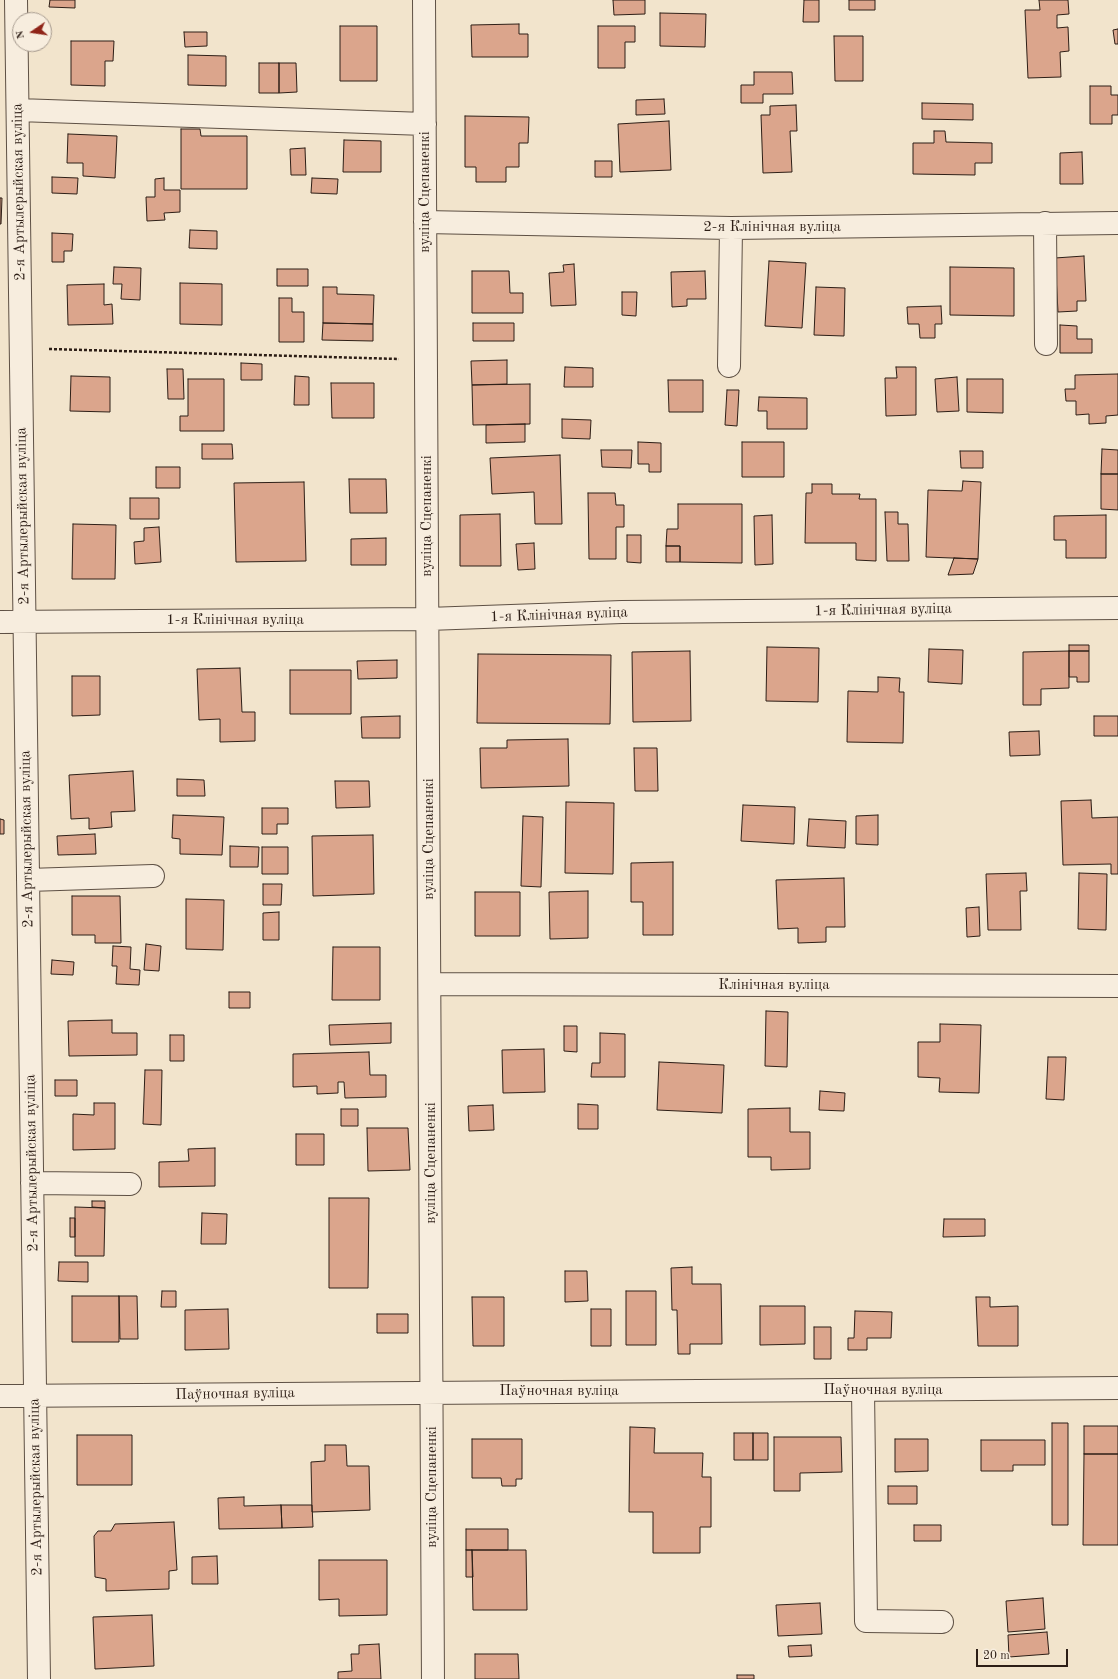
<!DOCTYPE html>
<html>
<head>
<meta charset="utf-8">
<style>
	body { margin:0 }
	#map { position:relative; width:1118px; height:1679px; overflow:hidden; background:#f2e4cc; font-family:"Old Standard TT",serif }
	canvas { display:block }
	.north { position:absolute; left:12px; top:12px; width:40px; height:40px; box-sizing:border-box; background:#f7edde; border:1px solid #a69a8e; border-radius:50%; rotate:257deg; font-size:11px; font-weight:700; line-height:16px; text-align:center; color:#2d1e16 }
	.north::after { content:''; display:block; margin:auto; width:14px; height:18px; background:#8f2418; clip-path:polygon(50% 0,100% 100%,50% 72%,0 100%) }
	.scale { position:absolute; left:976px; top:1649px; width:92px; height:18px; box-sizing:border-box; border:2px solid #2d1e16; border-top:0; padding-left:5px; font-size:12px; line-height:14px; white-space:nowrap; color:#2d1e16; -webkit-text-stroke:3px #f7edde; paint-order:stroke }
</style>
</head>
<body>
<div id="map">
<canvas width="1118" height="1679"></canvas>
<div class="north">N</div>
<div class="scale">20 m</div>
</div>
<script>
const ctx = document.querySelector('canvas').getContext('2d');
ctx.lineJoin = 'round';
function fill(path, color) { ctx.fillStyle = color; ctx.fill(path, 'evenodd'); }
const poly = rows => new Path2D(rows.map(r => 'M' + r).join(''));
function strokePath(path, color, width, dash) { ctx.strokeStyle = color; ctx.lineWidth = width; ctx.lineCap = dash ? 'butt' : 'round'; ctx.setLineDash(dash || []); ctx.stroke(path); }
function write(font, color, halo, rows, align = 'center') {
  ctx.font = font + ' "Old Standard TT",serif'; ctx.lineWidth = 3; ctx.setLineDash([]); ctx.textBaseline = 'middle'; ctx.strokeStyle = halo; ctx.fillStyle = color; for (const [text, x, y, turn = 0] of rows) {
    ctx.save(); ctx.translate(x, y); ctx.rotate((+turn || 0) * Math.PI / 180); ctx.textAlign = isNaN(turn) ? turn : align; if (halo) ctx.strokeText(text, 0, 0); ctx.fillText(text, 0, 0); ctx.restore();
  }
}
const building = poly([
	[50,0,75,0,75,8,49,7,50,0],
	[613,0,645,0,645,14,614,15,613,0],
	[804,0,819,0,819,22,803,22,804,0],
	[849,0,875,0,875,10,849,10,849,0],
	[1039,0,1068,0,1069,14,1057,15,1057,28,1068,27,1069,51,1060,52,1061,77,1028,78,1025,10,1040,10,1039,0],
	[660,13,706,14,705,47,660,46,660,13],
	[519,24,519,34,528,34,528,57,472,57,471,25,519,24],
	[340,26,377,26,377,81,340,81,340,26],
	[598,26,635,26,635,42,625,42,625,68,598,68,598,26],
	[1118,29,1118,44,1115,44,1113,30,1118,29],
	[184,32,207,32,207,46,185,47,184,32],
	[834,36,863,36,863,81,835,81,834,36],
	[71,41,114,41,113,61,105,61,105,86,71,85,71,41],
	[188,55,226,56,226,86,188,85,188,55],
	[259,63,279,63,279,93,259,93,259,63],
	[279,63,296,63,297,92,279,93,279,63],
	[754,72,792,72,793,94,763,94,763,103,741,103,741,85,754,85,754,72],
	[1090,86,1111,86,1111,95,1118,95,1118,115,1112,115,1112,124,1090,124,1090,86],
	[664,99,665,114,636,115,636,100,664,99],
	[922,103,973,104,973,120,922,119,922,103],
	[796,105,797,131,790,131,792,172,763,173,761,115,770,115,770,106,796,105],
	[465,116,529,117,528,143,519,143,519,167,506,167,506,182,476,182,476,167,465,167,465,116],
	[669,121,671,170,620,172,618,124,669,121],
	[181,129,200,129,201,136,247,136,247,189,181,189,181,129],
	[934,131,945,131,946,142,992,143,992,163,975,163,975,175,913,174,913,143,934,143,934,131],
	[68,134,117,136,115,178,83,176,83,163,67,163,68,134],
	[344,140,381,141,381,172,343,172,344,140],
	[305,148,306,175,291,175,290,149,305,148],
	[1082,152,1083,184,1060,184,1060,153,1082,152],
	[595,161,612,161,612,177,595,177,595,161],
	[52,177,78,178,77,194,52,193,52,177],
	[164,178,164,190,180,190,180,212,164,213,165,220,147,221,146,197,155,197,155,179,164,178],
	[312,178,338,179,337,194,311,193,312,178],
	[0,198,2,198,1,224,0,224,0,198],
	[190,230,217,231,217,249,189,248,190,230],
	[52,233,73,234,72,251,64,251,64,262,52,262,52,233],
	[1084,256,1086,301,1077,301,1077,311,1058,312,1055,258,1084,256],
	[769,261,806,263,802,328,765,326,769,261],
	[574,264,576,305,551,306,549,273,564,272,563,265,574,264],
	[114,267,141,268,140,300,121,299,122,284,113,284,114,267],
	[950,267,1014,268,1014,316,950,315,950,267],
	[277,269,308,269,308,286,277,286,277,269],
	[472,271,509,271,510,293,523,293,523,313,472,313,472,271],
	[705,271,706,299,687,299,687,306,672,307,671,272,705,271],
	[180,283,222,284,222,325,180,324,180,283],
	[104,284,104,305,112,304,113,324,68,325,67,285,104,284],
	[323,287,337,287,337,294,374,295,373,324,323,323,323,287],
	[816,287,845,288,844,336,814,335,816,287],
	[622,292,637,292,636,316,622,315,622,292],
	[279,298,292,298,292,312,304,312,304,342,279,342,279,298],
	[941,306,942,324,935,324,935,338,920,338,919,324,908,324,907,307,941,306],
	[323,323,373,324,373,341,322,340,323,323],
	[473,323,514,323,514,341,473,341,473,323],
	[1060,325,1077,326,1077,339,1092,339,1092,353,1060,353,1060,325],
	[507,360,507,384,472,385,471,361,507,360],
	[241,363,262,364,262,380,241,380,241,363],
	[565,367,593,368,593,387,564,387,565,367],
	[896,367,916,367,916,415,886,416,885,378,897,378,896,367],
	[167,369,183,369,184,399,168,399,167,369],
	[1118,374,1118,415,1106,416,1106,423,1089,424,1089,414,1076,415,1076,401,1066,401,1065,389,1075,389,1075,375,1118,374],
	[71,376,110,377,110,412,70,411,71,376],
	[295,376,309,377,309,405,294,405,295,376],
	[957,377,959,411,937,412,935,379,957,377],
	[188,379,224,379,224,431,180,431,180,416,188,416,188,379],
	[967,379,1003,379,1003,413,967,412,967,379],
	[668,380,703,380,703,412,669,412,668,380],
	[331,383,374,383,374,418,332,418,331,383],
	[530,384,530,424,473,425,472,385,530,384],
	[727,390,739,390,737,426,725,425,727,390],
	[759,397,807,398,807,429,767,429,767,411,758,411,759,397],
	[562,419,591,420,590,439,562,438,562,419],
	[525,424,525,442,486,443,486,425,525,424],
	[638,442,661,443,661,472,649,472,649,464,638,464,638,442],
	[742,442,784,442,784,477,742,477,742,442],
	[202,444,232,444,233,459,202,459,202,444],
	[1102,449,1118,450,1118,474,1101,474,1102,449],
	[601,450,632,450,631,468,602,467,601,450],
	[960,451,983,451,983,468,961,468,960,451],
	[560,455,562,524,535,524,534,492,492,494,490,458,560,455],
	[156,467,180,467,180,488,156,488,156,467],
	[1101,474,1118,474,1118,510,1101,509,1101,474],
	[349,479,386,479,387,513,350,513,349,479],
	[963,481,981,482,978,559,926,557,928,490,962,491,963,481],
	[304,482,306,561,236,562,234,483,304,482],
	[812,484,832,484,832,494,860,494,859,499,876,499,876,561,856,560,856,543,805,543,806,493,812,493,812,484],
	[588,493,615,493,616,505,624,505,624,527,616,527,616,559,589,559,588,493],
	[130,498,159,498,159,519,130,519,130,498],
	[678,504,742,504,742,563,680,562,680,546,666,546,667,529,678,529,678,504],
	[885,512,898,512,898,524,908,524,909,561,887,561,885,512],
	[500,514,501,566,460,566,460,515,500,514],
	[772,515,773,564,755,565,754,516,772,515],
	[1106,515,1106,558,1066,558,1066,540,1054,540,1054,516,1106,515],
	[73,524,116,525,115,579,72,579,73,524],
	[159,527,161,562,135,564,134,542,144,541,144,528,159,527],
	[627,535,641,535,641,563,627,562,627,535],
	[386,538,386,565,351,565,351,539,386,538],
	[534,543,535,569,518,570,516,544,534,543],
	[666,546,680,546,680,562,666,562,666,546],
	[954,558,978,559,973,574,948,575,954,558],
	[1069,645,1089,645,1089,651,1069,651,1069,645],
	[767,647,819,648,818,702,766,701,767,647],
	[929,649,963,650,962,684,928,682,929,649],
	[690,651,691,721,633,722,632,652,690,651],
	[1069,651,1089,651,1089,682,1077,682,1077,677,1069,677,1069,651],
	[1069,651,1069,688,1041,689,1041,705,1023,705,1023,652,1069,651],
	[478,654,611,655,610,724,477,723,478,654],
	[397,660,397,678,358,679,357,661,397,660],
	[240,668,242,712,255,712,255,741,220,742,220,719,199,720,197,669,240,668],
	[290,670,351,670,351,714,290,714,290,670],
	[72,676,100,676,100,715,72,716,72,676],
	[878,677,900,678,899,692,904,692,903,743,847,742,848,691,878,692,878,677],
	[400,716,400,738,362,738,361,717,400,716],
	[1094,716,1118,716,1118,736,1094,736,1094,716],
	[1039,731,1040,755,1010,756,1009,732,1039,731],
	[568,739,569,786,481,788,480,748,507,748,507,740,568,739],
	[634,748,657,748,658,791,635,791,634,748],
	[133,771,135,811,111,812,112,827,89,829,89,818,71,819,69,775,133,771],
	[177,779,204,780,205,796,177,796,177,779],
	[335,781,369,781,370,807,336,808,335,781],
	[1091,800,1092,818,1118,817,1118,874,1111,874,1111,864,1063,865,1061,801,1091,800],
	[566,802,614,803,613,874,565,873,566,802],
	[743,805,795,807,794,844,741,841,743,805],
	[262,808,288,808,288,824,277,824,277,834,262,834,262,808],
	[173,815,224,817,222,855,180,854,180,839,172,838,173,815],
	[878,815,878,845,856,844,856,816,878,815],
	[523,816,543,817,541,887,521,886,523,816],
	[0,819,4,820,4,834,0,834,0,819],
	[809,819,846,821,845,848,807,846,809,819],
	[95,834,96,854,58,855,57,836,95,834],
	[373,835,374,894,313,896,312,836,373,835],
	[230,846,259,847,258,867,230,867,230,846],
	[262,847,288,847,288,874,262,874,262,847],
	[673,862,673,935,643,935,643,902,631,902,631,863,673,862],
	[1026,873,1027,891,1020,891,1021,930,988,930,986,874,1026,873],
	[1079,873,1107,874,1106,930,1078,929,1079,873],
	[844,878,845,927,826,927,826,942,798,943,798,928,778,929,776,880,844,878],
	[263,884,282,884,281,905,263,905,263,884],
	[588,891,588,938,550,939,549,892,588,891],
	[475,892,520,892,520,936,475,936,475,892],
	[72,896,120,896,121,943,95,943,95,935,72,935,72,896],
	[186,899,224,900,223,950,186,949,186,899],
	[979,907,980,936,967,937,966,908,979,907],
	[279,912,279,940,263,940,263,913,279,912],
	[146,944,161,946,159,971,144,970,146,944],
	[113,946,131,947,130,969,140,970,139,985,116,984,117,966,112,966,113,946],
	[333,947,380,947,380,1000,332,1000,333,947],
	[52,960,74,962,73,975,51,974,52,960],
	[229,992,250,992,250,1008,229,1008,229,992],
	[766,1011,788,1012,787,1067,765,1066,766,1011],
	[112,1020,112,1033,137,1033,137,1055,69,1056,68,1021,112,1020],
	[391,1023,391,1043,330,1045,329,1025,391,1023],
	[940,1024,981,1025,979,1093,939,1092,940,1078,918,1077,918,1042,940,1042,940,1024],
	[564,1026,577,1026,577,1052,564,1051,564,1026],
	[600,1033,625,1034,625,1077,591,1077,592,1063,600,1063,600,1033],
	[170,1035,184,1035,184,1061,170,1061,170,1035],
	[544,1049,545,1092,503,1093,502,1050,544,1049],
	[369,1052,370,1075,386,1075,386,1097,345,1098,344,1082,338,1082,338,1093,317,1094,317,1086,293,1087,293,1054,369,1052],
	[1048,1057,1066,1057,1064,1100,1046,1099,1048,1057],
	[659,1062,724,1065,722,1113,657,1110,659,1062],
	[145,1070,162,1070,161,1125,143,1124,145,1070],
	[55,1080,77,1080,77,1096,55,1096,55,1080],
	[820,1091,845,1093,844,1111,819,1110,820,1091],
	[94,1103,115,1103,115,1149,73,1150,73,1114,94,1115,94,1103],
	[578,1104,598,1105,598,1129,578,1129,578,1104],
	[493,1105,494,1130,469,1131,468,1106,493,1105],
	[790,1108,790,1132,810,1132,810,1169,771,1170,771,1157,748,1157,748,1109,790,1108],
	[341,1109,358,1109,358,1126,341,1126,341,1109],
	[367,1128,408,1128,410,1170,368,1171,367,1128],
	[296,1134,324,1134,324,1165,296,1165,296,1134],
	[215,1148,215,1186,159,1187,159,1162,189,1161,188,1149,215,1148],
	[329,1198,369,1198,368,1288,329,1288,329,1198],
	[92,1201,105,1201,105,1208,92,1207,92,1201],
	[75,1207,105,1208,104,1256,75,1256,75,1207],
	[202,1213,227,1214,226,1244,201,1244,202,1213],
	[70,1218,75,1218,75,1237,70,1237,70,1218],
	[944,1219,985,1219,985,1236,943,1237,944,1219],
	[59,1262,88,1262,88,1282,58,1281,59,1262],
	[692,1267,692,1284,721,1284,722,1344,690,1344,690,1354,678,1354,677,1310,672,1310,671,1268,692,1267],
	[565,1271,587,1271,588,1301,565,1302,565,1271],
	[162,1291,176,1291,176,1307,161,1307,162,1291],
	[626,1291,656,1291,656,1345,626,1345,626,1291],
	[72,1296,119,1296,119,1342,72,1342,72,1296],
	[119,1296,137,1296,138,1339,120,1339,119,1296],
	[472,1297,504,1297,504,1346,473,1346,472,1297],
	[976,1297,990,1297,990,1307,1018,1306,1018,1346,978,1346,976,1297],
	[760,1306,805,1306,805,1344,760,1345,760,1306],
	[228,1309,229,1349,185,1350,185,1310,228,1309],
	[591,1309,611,1309,611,1346,591,1346,591,1309],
	[855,1311,892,1312,891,1338,867,1338,867,1350,848,1350,848,1338,854,1338,855,1311],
	[377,1314,408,1314,408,1333,377,1333,377,1314],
	[814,1327,831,1327,831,1359,814,1359,814,1327],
	[1052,1423,1068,1423,1068,1525,1052,1525,1052,1423],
	[1084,1426,1118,1426,1118,1454,1084,1454,1084,1426],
	[630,1427,655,1428,654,1453,703,1453,702,1477,711,1477,711,1527,700,1527,700,1553,653,1553,653,1512,629,1512,630,1427],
	[734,1433,753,1433,753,1460,734,1460,734,1433],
	[753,1433,768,1433,768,1460,753,1460,753,1433],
	[77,1435,132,1435,132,1485,77,1485,77,1435],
	[774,1437,841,1437,842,1472,800,1473,800,1491,774,1491,774,1437],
	[472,1439,522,1439,522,1479,516,1479,516,1486,502,1486,501,1478,472,1478,472,1439],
	[895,1439,928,1439,928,1471,895,1472,895,1439],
	[981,1440,1045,1440,1045,1465,1013,1465,1013,1471,981,1471,981,1440],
	[325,1445,346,1445,347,1466,369,1466,370,1510,312,1512,311,1462,325,1461,325,1445],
	[1084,1454,1118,1454,1118,1545,1083,1545,1084,1454],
	[888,1486,917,1486,917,1504,888,1504,888,1486],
	[244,1497,244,1506,281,1505,282,1528,219,1529,218,1498,244,1497],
	[281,1505,312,1505,313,1527,282,1528,281,1505],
	[174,1522,177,1570,169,1571,169,1589,106,1591,106,1579,95,1577,94,1536,98,1531,111,1531,115,1524,174,1522],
	[914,1525,941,1525,941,1541,914,1541,914,1525],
	[466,1529,508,1529,508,1550,466,1550,466,1529],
	[466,1550,472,1550,473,1577,466,1577,466,1550],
	[472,1550,526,1550,527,1610,473,1610,472,1550],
	[217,1556,218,1584,192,1584,192,1557,217,1556],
	[319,1560,387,1560,387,1615,339,1616,339,1599,319,1600,319,1560],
	[1043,1598,1045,1629,1008,1632,1006,1601,1043,1598],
	[820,1603,822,1634,778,1636,776,1605,820,1603],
	[152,1615,154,1666,95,1669,93,1617,152,1615],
	[1047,1632,1049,1654,1009,1657,1008,1635,1047,1632],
	[379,1644,381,1679,338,1679,338,1672,352,1671,351,1654,359,1654,359,1645,379,1644],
	[811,1645,812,1656,789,1657,788,1646,811,1645],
	[475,1654,518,1654,519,1679,475,1679,475,1654],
	[737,1675,754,1675,754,1679,737,1679,737,1675]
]);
fill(building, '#dba58c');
strokePath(building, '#2d1e16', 1);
const minor = poly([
	[16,0,39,1679],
	[424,0,433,1679],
	[18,110,425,124],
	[425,222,731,228,1118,223],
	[1045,223,1046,344],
	[729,366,731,228],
	[0,622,428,619,622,612,1118,608],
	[28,880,153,876],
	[430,984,1118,986],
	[32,1183,130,1184],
	[863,1390,866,1621,942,1622],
	[0,1396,1118,1388]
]);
strokePath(minor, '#5e5044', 24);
strokePath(poly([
	[49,349,399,359]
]), '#2d1e16', 2.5, [3, 2]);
strokePath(minor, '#f7edde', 22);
write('15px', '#2d1e16', '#f7edde', [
	["2-я Артылерыйская вуліца",19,192,-91],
	["вуліца Сцепаненкі",425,192,-90],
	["2-я Клінічная вуліца",772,227],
	["2-я Артылерыйская вуліца",23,516,-91],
	["вуліца Сцепаненкі",427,516,-90],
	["1-я Клінічная вуліца",883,610,-1],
	["1-я Клінічная вуліца",559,615,-2],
	["1-я Клінічная вуліца",235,620],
	["2-я Артылерыйская вуліца",27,839,-91],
	["вуліца Сцепаненкі",429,839,-90],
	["Клінічная вуліца",774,985],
	["2-я Артылерыйская вуліца",32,1163,-91],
	["вуліца Сцепаненкі",431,1163,-90],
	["Паўночная вуліца",883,1390],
	["Паўночная вуліца",559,1391],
	["Паўночная вуліца",235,1394,-1],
	["2-я Артылерыйская вуліца",36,1487,-91],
	["вуліца Сцепаненкі",432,1487,-90]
]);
</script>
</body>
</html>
